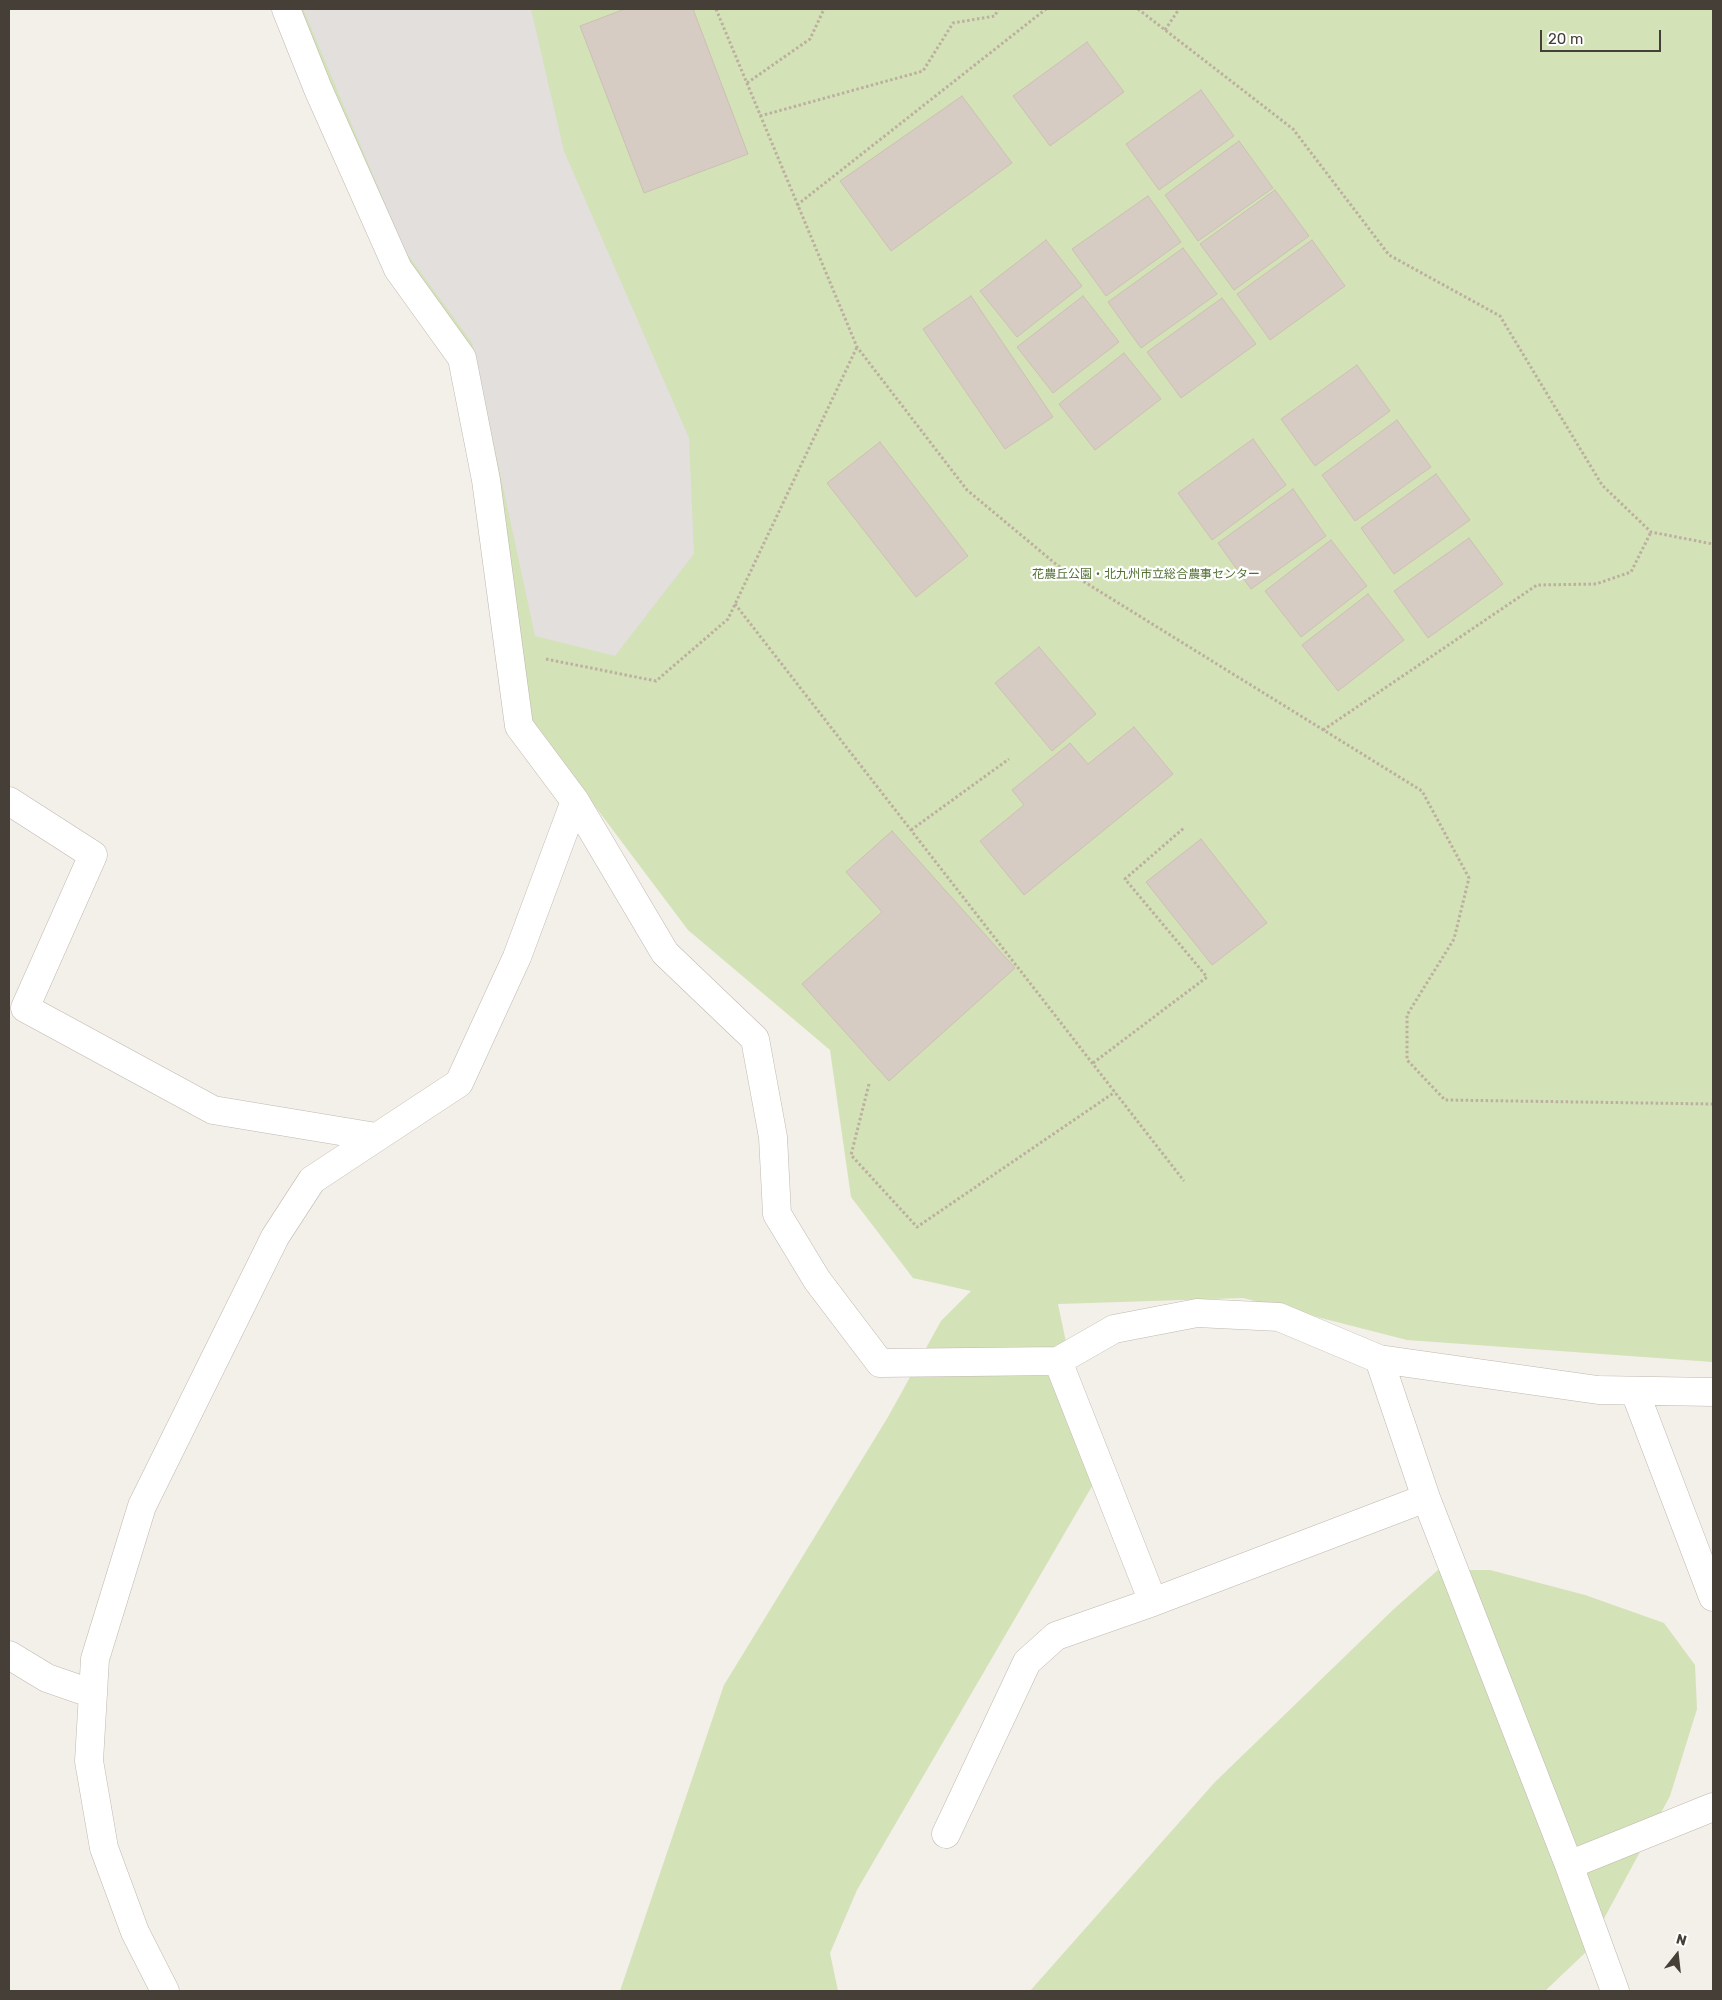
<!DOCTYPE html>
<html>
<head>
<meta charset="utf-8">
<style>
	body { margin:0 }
	#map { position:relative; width:1722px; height:2000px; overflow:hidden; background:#f3efe9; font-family:Rubik,sans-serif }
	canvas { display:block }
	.frame { position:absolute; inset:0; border:10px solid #453f38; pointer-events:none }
	.north { position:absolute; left:1652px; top:1930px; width:50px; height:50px; -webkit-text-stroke:4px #fff; paint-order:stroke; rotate:16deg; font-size:14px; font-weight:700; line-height:20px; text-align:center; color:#453f38 }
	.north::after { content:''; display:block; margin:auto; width:18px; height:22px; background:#453f38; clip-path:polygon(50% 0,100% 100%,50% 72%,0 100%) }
	.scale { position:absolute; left:1540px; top:30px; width:121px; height:22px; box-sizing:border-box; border:2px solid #453f38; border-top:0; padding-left:6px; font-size:15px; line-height:18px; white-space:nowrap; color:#453f38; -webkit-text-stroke:4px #fff; paint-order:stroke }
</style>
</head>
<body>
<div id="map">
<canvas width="1722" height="2000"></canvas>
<div class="frame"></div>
<div class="north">N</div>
<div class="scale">20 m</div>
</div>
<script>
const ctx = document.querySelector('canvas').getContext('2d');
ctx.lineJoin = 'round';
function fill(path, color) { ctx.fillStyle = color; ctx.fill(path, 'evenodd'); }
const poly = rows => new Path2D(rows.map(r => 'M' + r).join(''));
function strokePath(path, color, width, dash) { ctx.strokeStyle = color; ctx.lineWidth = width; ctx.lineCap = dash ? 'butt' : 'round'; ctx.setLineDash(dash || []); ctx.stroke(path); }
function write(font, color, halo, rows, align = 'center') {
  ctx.font = font + ' Rubik,"Noto Sans JP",sans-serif'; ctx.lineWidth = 4.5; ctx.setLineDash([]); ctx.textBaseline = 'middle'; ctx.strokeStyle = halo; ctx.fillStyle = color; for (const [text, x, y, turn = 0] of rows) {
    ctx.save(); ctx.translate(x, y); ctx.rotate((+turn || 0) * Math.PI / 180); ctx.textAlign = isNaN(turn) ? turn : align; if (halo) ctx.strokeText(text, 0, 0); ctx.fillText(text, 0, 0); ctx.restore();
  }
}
fill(poly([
	[295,9,1713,9,1713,1362,1407,1340,1243,1298,1058,1304,1095,1481,857,1890,830,1953,838,1991,620,1991,724,1685,888,1417,941,1321,971,1291,913,1278,851,1197,830,1050,688,930,531,721,465,353,408,271],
	[1438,1570,1490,1570,1585,1595,1664,1623,1695,1665,1697,1709,1670,1796,1586,1952,1545,1991,1030,1991,1215,1782,1395,1608]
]), '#d3e2b7');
fill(poly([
	[303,9,531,9,564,151,689,438,694,554,615,656,535,636,472,343,405,251]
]), '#e2dfdd');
const building = poly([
	[625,9,693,9,748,154,644,193,580,26,625,9],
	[1087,42,1124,92,1050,146,1013,96,1087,42],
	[1201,90,1234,136,1159,190,1126,144,1201,90],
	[962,96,1012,163,891,251,840,181,962,96],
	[1239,141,1273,188,1198,241,1165,195,1239,141],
	[1275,190,1309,236,1234,290,1200,244,1275,190],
	[1148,196,1181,242,1106,296,1072,249,1148,196],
	[1046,240,1082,286,1017,337,980,291,1046,240],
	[1312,240,1345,286,1270,340,1237,294,1312,240],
	[1183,248,1217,294,1141,348,1108,302,1183,248],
	[971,296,1053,417,1005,449,923,329,971,296],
	[1083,296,1119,342,1053,393,1017,347,1083,296],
	[1222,298,1256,344,1181,398,1147,352,1222,298],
	[1124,353,1161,399,1095,450,1059,404,1124,353],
	[1357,365,1390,411,1315,466,1281,419,1357,365],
	[1397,420,1431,467,1355,521,1322,475,1397,420],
	[1253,439,1286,485,1212,540,1178,493,1253,439],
	[880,442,968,556,916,597,827,483,880,442],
	[1436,474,1470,520,1394,574,1361,528,1436,474],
	[1293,489,1326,536,1251,589,1218,543,1293,489],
	[1469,538,1503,584,1428,638,1394,591,1469,538],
	[1331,540,1367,586,1301,637,1265,591,1331,540],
	[1368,594,1404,640,1338,691,1302,645,1368,594],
	[1039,647,1096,714,1052,751,995,683,1039,647],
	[1134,727,1173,774,1024,895,980,841,1024,805,1012,790,1070,743,1088,764,1134,727],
	[892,831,1015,968,889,1081,802,984,882,912,846,872,892,831],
	[1201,839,1267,923,1212,965,1146,882,1201,839]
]);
fill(building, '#d6ccc3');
strokePath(building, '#cdc0b4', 1);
const minor = poly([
	[286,9,318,89,398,269,462,358,486,480,519,726,575,801,665,953,755,1039,773,1137,777,1214,817,1280,880,1363,1058,1361,1114,1329,1197,1313,1279,1317,1379,1359,1598,1390,1713,1392],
	[9,801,93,855,25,1008,213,1110,376,1137],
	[1379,1359,1426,1498],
	[1058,1361,1153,1602,1426,1498,1569,1865,1615,1991],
	[1635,1392,1713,1597],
	[9,1655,47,1678,93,1694],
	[946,1834,1027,1662,1056,1636,1153,1602],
	[1569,1865,1713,1807],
	[165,1991,135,1932,104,1848,89,1761,95,1659,142,1506,275,1237,312,1180,459,1083,517,957,575,801]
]);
strokePath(minor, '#c0b8b0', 29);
strokePath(poly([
	[716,9,857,347,967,490,1057,565,1422,791,1469,878,1454,939,1407,1015,1407,1060,1445,1100,1713,1104],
	[1138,9,1293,129,1389,255,1500,316,1602,485,1651,532,1713,544],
	[1165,30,1179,9],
	[747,83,810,39,824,9],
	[760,116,923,71,953,23,995,16,998,9],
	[797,205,1046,9],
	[735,604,1184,1181],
	[546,659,656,681,728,619,857,347],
	[1323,730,1537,585,1596,584,1631,572,1651,532],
	[911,830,1009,759],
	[1093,1063,1207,977,1125,879,1185,827],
	[869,1084,851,1155,917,1227,1115,1092]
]), '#bdafa0', 3, [2.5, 2.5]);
strokePath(minor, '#fff', 28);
write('12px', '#517033', '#fff', [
	["花農丘公園・北九州市立総合農事センター",1146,575]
]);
</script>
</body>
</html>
